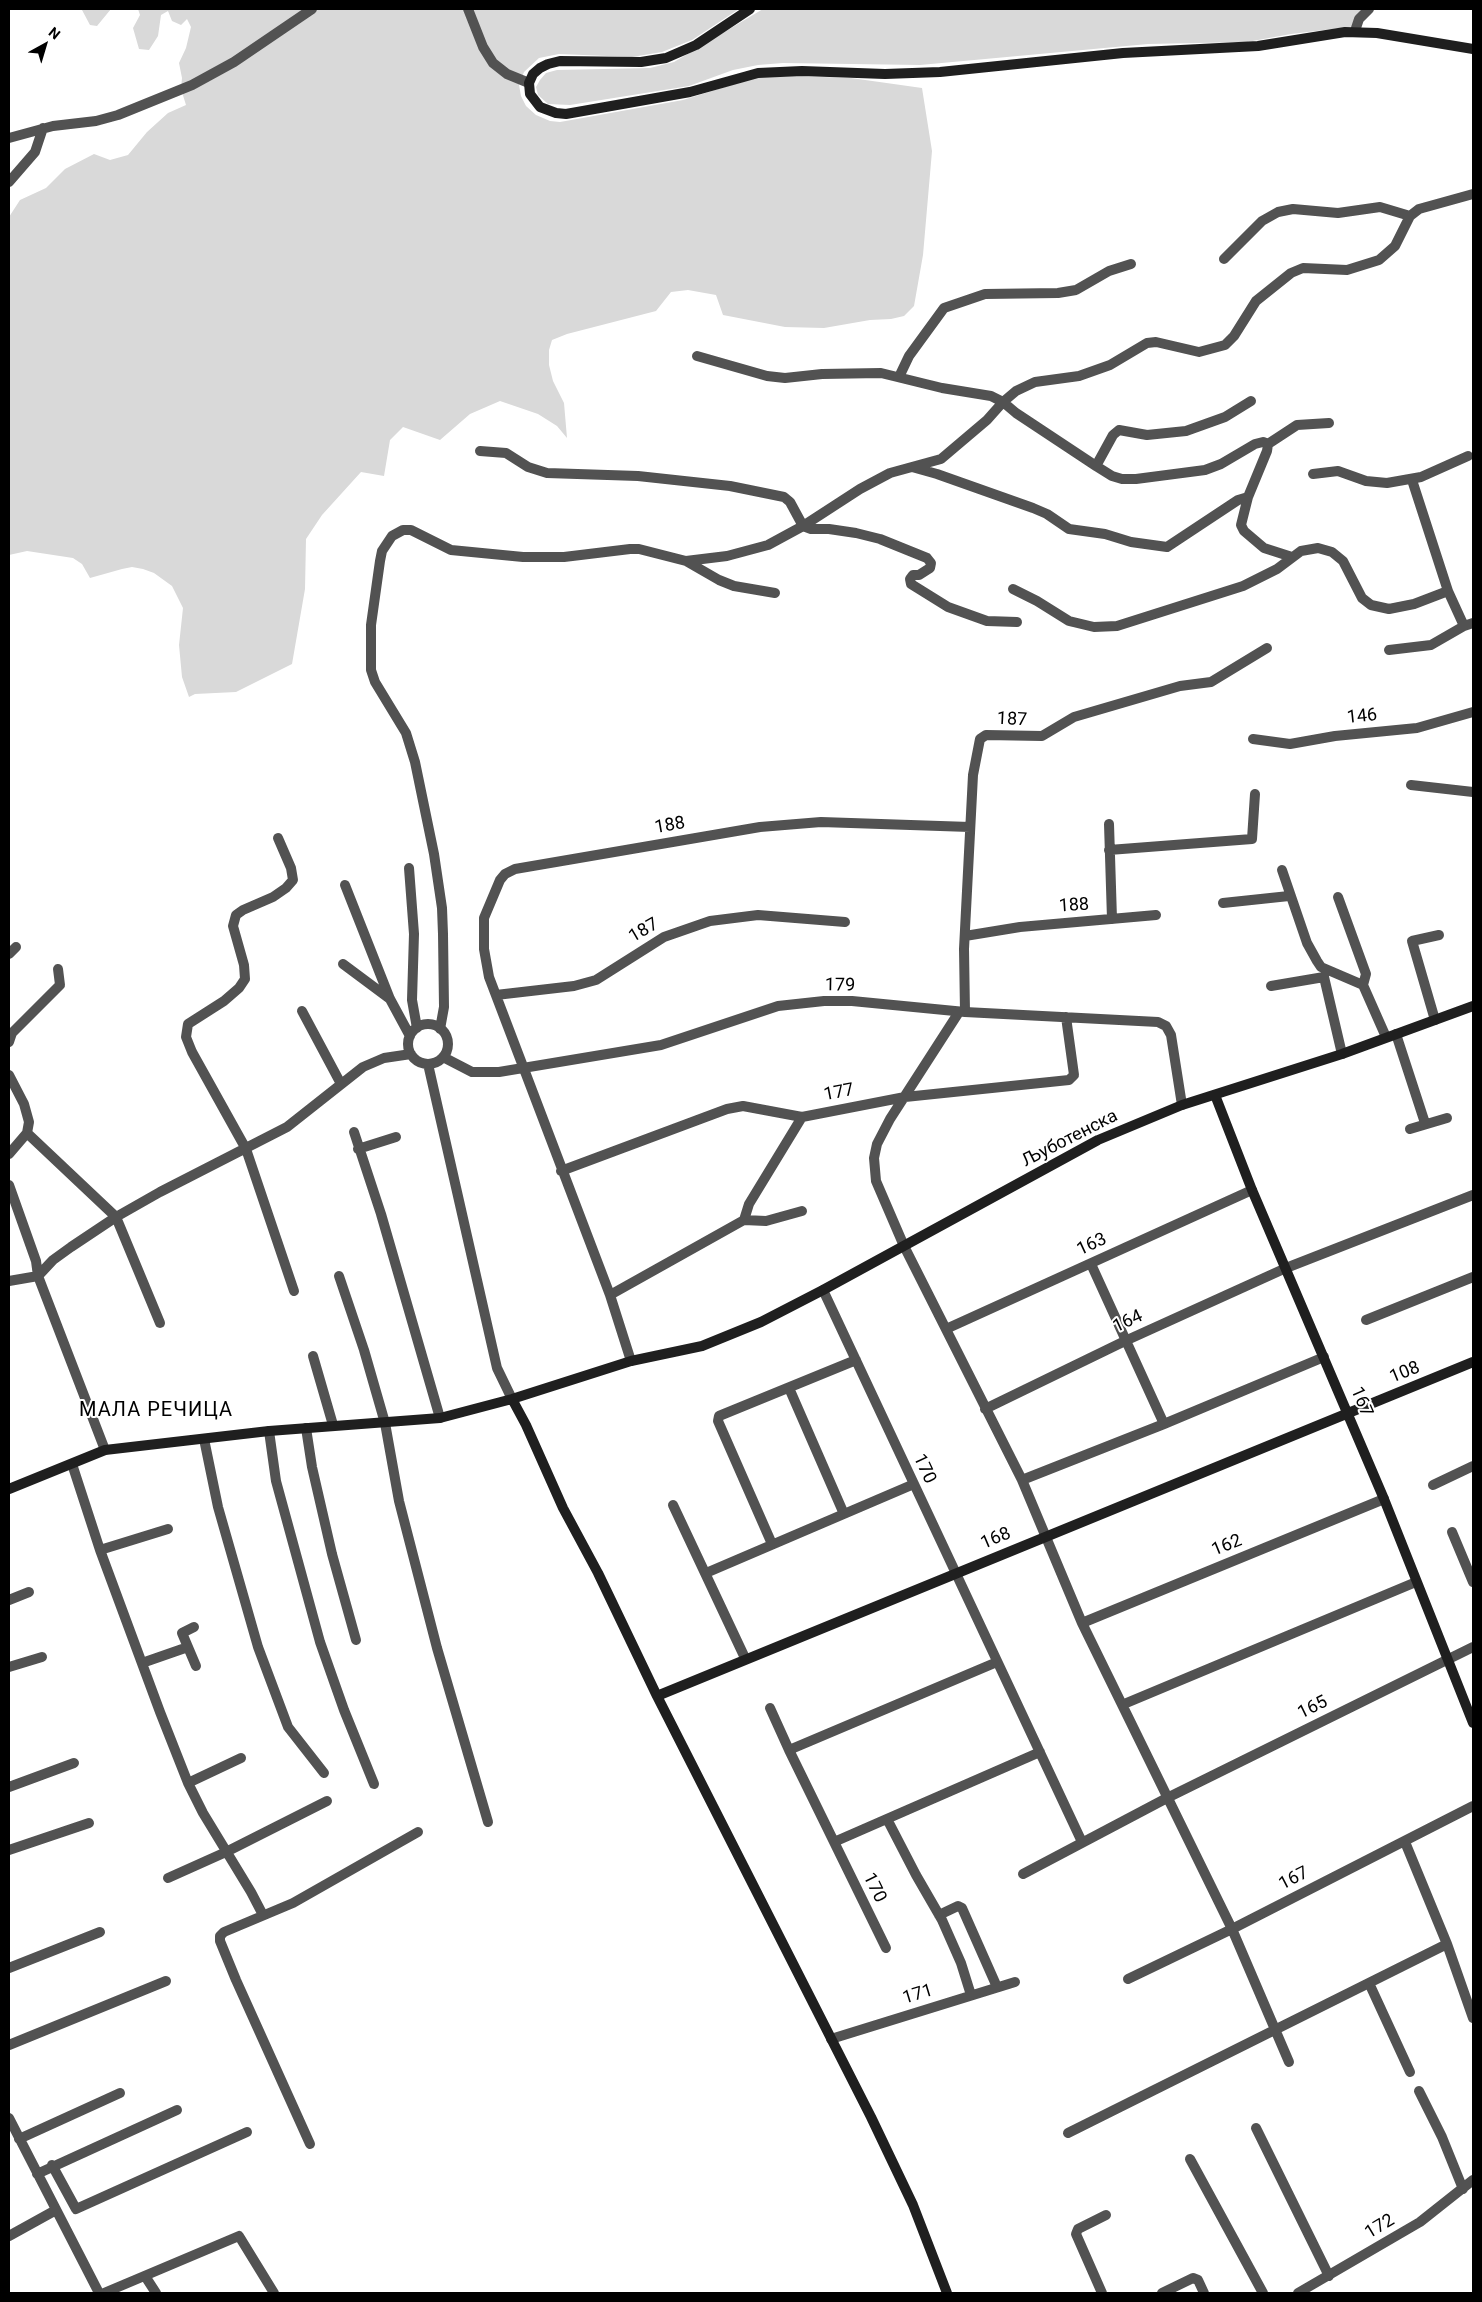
<!DOCTYPE html>
<html>
<head>
<meta charset="utf-8">
<style>
	body { margin:0 }
	#map { position:relative; width:1482px; height:2302px; overflow:hidden; background:#fff; font-family:Roboto,sans-serif }
	canvas { display:block }
	.frame { position:absolute; inset:0; border:10px solid #000; pointer-events:none }
	.north { position:absolute; left:20px; top:20px; width:50px; height:50px; -webkit-text-stroke:4px #fff; paint-order:stroke; rotate:39deg; font-size:14px; font-weight:700; line-height:20px; text-align:center; color:#000 }
	.north::after { content:''; display:block; margin:auto; width:18px; height:22px; background:#000; clip-path:polygon(50% 0,100% 100%,50% 72%,0 100%) }
</style>
</head>
<body>
<div id="map">
<canvas width="1482" height="2302"></canvas>
<div class="frame"></div>
<div class="north">N</div>
</div>
<script>
const ctx = document.querySelector('canvas').getContext('2d');
ctx.lineJoin = 'round';
function fill(path, color) { ctx.fillStyle = color; ctx.fill(path, 'evenodd'); }
const poly = rows => new Path2D(rows.map(r => 'M' + r).join(''));
function strokePath(path, color, width, dash) { ctx.strokeStyle = color; ctx.lineWidth = width; ctx.lineCap = dash ? 'butt' : 'round'; ctx.setLineDash(dash || []); ctx.stroke(path); }
function write(font, color, halo, rows, align = 'center') {
  ctx.font = font + ' Roboto,sans-serif'; ctx.lineWidth = 4; ctx.setLineDash([]); ctx.textBaseline = 'middle'; ctx.strokeStyle = halo; ctx.fillStyle = color; for (const [text, x, y, turn = 0] of rows) {
    ctx.save(); ctx.translate(x, y); ctx.rotate((+turn || 0) * Math.PI / 180); ctx.textAlign = isNaN(turn) ? turn : align; if (halo) ctx.strokeText(text, 0, 0); ctx.fillText(text, 0, 0); ctx.restore();
  }
}
fill(poly([
	[76,9,111,9,97,26,90,25,82,10],
	[138,9,739,9,692,40,662,52,632,57,559,54,539,58,524,72,519,85,521,96,526,106,536,115,550,121,560,122,683,100,757,77,793,76,851,78,922,88,932,151,923,255,914,306,904,316,891,319,870,320,824,328,785,327,723,315,716,295,688,290,671,292,656,311,567,334,552,340,549,350,549,365,553,381,564,403,567,438,557,426,538,414,500,401,470,414,440,440,403,427,390,440,384,476,361,472,322,515,306,539,305,589,292,664,236,692,195,694,189,697,182,677,179,645,183,608,172,586,154,573,143,569,132,567,122,569,90,578,82,564,73,558,27,551,9,555,9,217,20,200,46,188,65,169,94,154,110,160,128,155,147,132,168,113,186,105,181,89,182,78,179,63,186,48,191,27,187,19,181,25,172,21,168,11,161,15,158,36,149,50,139,49,133,28,140,15],
	[763,9,1369,9,1357,26,1291,34,1247,42,1148,44,920,65,783,63,758,65,733,70,689,86,570,105,548,104,538,95,536,87,540,80,546,73,557,70,650,68,674,62]
]), '#d9d9d9');
strokePath(poly([
	[468,9,483,47,493,63,507,74,529,83],
	[1355,31,1359,19,1369,9],
	[9,138,53,126,96,121,118,115,192,85,234,62,312,9],
	[9,182,35,152,43,128],
	[1224,259,1262,221,1278,212,1293,209,1338,213,1380,207,1410,216],
	[697,356,767,376,785,378,822,374,881,373,942,388,991,396,1003,402,1016,413,1096,466,1112,476,1122,479,1136,479,1205,470,1221,464,1255,444,1263,442,1268,444],
	[899,377,909,356,944,308,985,294,1058,293,1076,290,1109,271,1131,264],
	[480,451,506,453,528,467,547,473,638,476,730,486,784,497,790,502,803,526,811,529,829,529,856,533,880,539,927,558,931,563,930,568,919,575,913,575,910,579,911,584,948,607,987,621,1017,622],
	[1096,466,1113,435,1119,430,1147,435,1186,431,1225,417,1251,401],
	[912,467,937,474,1033,508,1047,514,1069,529,1105,534,1131,542,1167,547,1238,500,1248,497],
	[1313,474,1338,471,1366,481,1387,483,1421,477,1468,456],
	[1412,480,1448,591,1464,626],
	[1292,557,1264,548,1244,531,1241,525,1248,497,1267,451,1268,444,1297,425,1329,423],
	[686,561,719,580,734,586,775,593],
	[1013,589,1037,601,1069,621,1094,627,1117,626,1243,586,1277,569,1301,551,1318,548,1332,552,1343,561,1362,598,1371,605,1389,609,1414,604,1448,591],
	[1389,650,1431,645,1464,626,1473,623],
	[1253,739,1290,744,1335,736,1417,728,1473,712],
	[1411,785,1473,792],
	[1109,824,1112,919],
	[278,838,291,868,293,880,286,888,273,897,243,910,236,915,233,926,244,965,245,979,239,988,224,1001,188,1024,186,1037,192,1052,246,1149,294,1291],
	[1109,850,1252,839,1255,794],
	[409,868,414,934,412,1000,417,1028],
	[1282,870,1307,943,1317,961,1321,967,1363,985],
	[345,885,390,999,410,1036],
	[1338,897,1366,974,1363,985,1386,1037],
	[1223,903,1289,896],
	[965,936,1020,927,1156,915],
	[9,954,16,947],
	[343,964,390,999],
	[1271,986,1324,977,1342,1054],
	[496,995,574,986,596,980,664,937,710,921,758,915,845,922],
	[302,1011,341,1084],
	[959,1012,890,1119,877,1144,874,1158,876,1181,904,1246,1022,1480,1082,1623,1232,1929,1289,2062],
	[965,1012,964,949,973,775,980,739,986,735,1042,736,1074,717,1180,686,1211,682,1267,648],
	[1435,1020,1412,941,1439,935],
	'408 1044a20 20 0 1 1 40 0a20 20 0 1 1-40 0Z',
	[440,1029,444,1007,443,934,442,908,434,854,415,762,406,733,375,682,371,670,371,625,380,561,382,551,392,536,403,530,411,530,451,550,523,557,564,557,630,549,639,549,686,561,727,556,768,545,803,526,860,489,890,473,941,459,987,420,1003,402,1016,391,1035,382,1079,376,1110,365,1147,343,1156,342,1199,352,1225,345,1234,336,1256,301,1291,273,1303,268,1347,270,1379,260,1395,246,1410,216,1419,209,1473,194],
	[1396,1034,1425,1123],
	[9,1042,12,1033,60,985,58,969],
	[443,1057,472,1072,499,1072,661,1045,778,1006,824,1001,852,1001,965,1012,1158,1022,1166,1026,1171,1035,1182,1105],
	[428,1064,497,1368,512,1399],
	[9,1075,24,1104,29,1122,27,1133,9,1154],
	[1410,1129,1447,1118],
	[354,1132,381,1214,440,1418],
	[27,1133,116,1217,160,1323],
	[358,1149,396,1137],
	[561,1171,727,1109,743,1106,802,1117,905,1097,1069,1080,1074,1075,1066,1017],
	[9,1185,36,1261,38,1276,105,1450],
	[744,1220,749,1204,802,1117],
	[1091,1264,1164,1424],
	[339,1276,364,1350,385,1423,399,1501,437,1648,488,1822],
	[9,1281,38,1276,53,1260,71,1247,116,1217,160,1192,287,1127,363,1067,384,1058,411,1054],
	[823,1290,1082,1842],
	[610,1295,744,1220,766,1221,802,1211],
	[1366,1320,1473,1277],
	[946,1329,1252,1190],
	[313,1356,333,1425],
	[631,1361,610,1295,489,977,484,949,484,918,500,880,505,874,515,869,760,827,821,822,970,827],
	[789,1388,844,1514],
	[985,1409,1125,1341,1286,1268,1473,1195],
	[306,1428,312,1467,332,1554,356,1640],
	[269,1431,276,1481,320,1642,344,1710,374,1784],
	[204,1439,218,1507,258,1647,288,1727,324,1773],
	[72,1464,100,1550,160,1712,188,1783,203,1813,251,1892,263,1915],
	[1022,1480,1164,1424,1324,1357],
	[1433,1485,1473,1466],
	[673,1505,745,1658],
	[1452,1532,1473,1582],
	[772,1544,718,1421,719,1416,856,1360],
	[100,1550,168,1529],
	[706,1573,914,1484],
	[9,1600,29,1592],
	[1082,1623,1384,1499],
	[194,1627,182,1633,196,1666],
	[142,1663,188,1647],
	[9,1667,42,1657],
	[1124,1704,1416,1582],
	[770,1708,789,1750,997,1662],
	[789,1750,886,1948],
	[188,1783,241,1758],
	[9,1787,74,1763],
	[887,1819,916,1875,942,1920,961,1963,971,1995],
	[834,1842,1040,1752],
	[1405,1842,1447,1944,1473,2018],
	[9,1850,89,1823],
	[1023,1874,1167,1798,1473,1647],
	[168,1878,226,1852,327,1801],
	[939,1915,958,1906,962,1908,997,1987],
	[9,1968,100,1932],
	[1128,1979,1232,1929,1473,1806],
	[1369,1983,1410,2072],
	[831,2039,1015,1982],
	[9,2045,166,1981],
	[1419,2091,1442,2137,1463,2189],
	[9,2118,99,2293],
	[1256,2128,1329,2276],
	[1068,2133,1447,1944],
	[19,2139,120,2093],
	[310,2144,236,1980,220,1941,220,1936,224,1932,293,1903,418,1832],
	[1190,2159,1263,2293],
	[52,2165,76,2209,247,2132],
	[37,2174,177,2110],
	[9,2236,56,2210],
	[145,2276,156,2293],
	[104,2293,239,2236,274,2293],
	[1102,2293,1076,2234,1078,2229,1106,2215],
	[1162,2293,1193,2278,1198,2280,1204,2293],
	[1298,2293,1420,2222,1473,2180]
]), '#525252', 10);
strokePath(poly([
	[750,9,696,45,666,58,641,62,560,61,548,64,540,68,533,74,529,83,530,94,540,107,556,113,566,114,690,92,758,73,802,71,885,74,940,72,1123,53,1258,46,1345,32,1377,33,1473,49],
	[1215,1095,1252,1190,1384,1499,1473,1723],
	[512,1399,526,1425,563,1508,598,1573,657,1696,871,2117,913,2205,947,2293],
	[9,1489,105,1450,269,1431,440,1418,512,1399,631,1361,702,1346,761,1322,823,1290,1098,1140,1182,1105,1342,1054,1473,1006],
	[657,1696,1473,1362]
]), '#1f1f1f', 10);
write('18px', '#000', '#fff', [
	["146",1362,717,-6],
	["187",1012,720,3],
	["188",670,826,-10],
	["188",1074,906,-4],
	["187",644,931,-30],
	["179",840,986,1],
	["177",839,1093,-11],
	["Љуботенска",1070,1139,-27],
	["163",1092,1245,-25],
	["164",1128,1322,-25],
	["108",1405,1373,-22],
	["167",1361,1402,67],
	["170",924,1469,65],
	["168",996,1539,-23],
	["162",1227,1546,-22],
	["165",1313,1708,-26],
	["167",1294,1879,-27],
	["170",874,1888,64],
	["171",918,1995,-17],
	["172",1380,2227,-31]
]);
ctx.letterSpacing = '1px';
write('20px', '#000', '#fff', [
	["МАЛА РЕЧИЦА",156,1411]
]);
ctx.letterSpacing = '0px';
</script>
</body>
</html>
